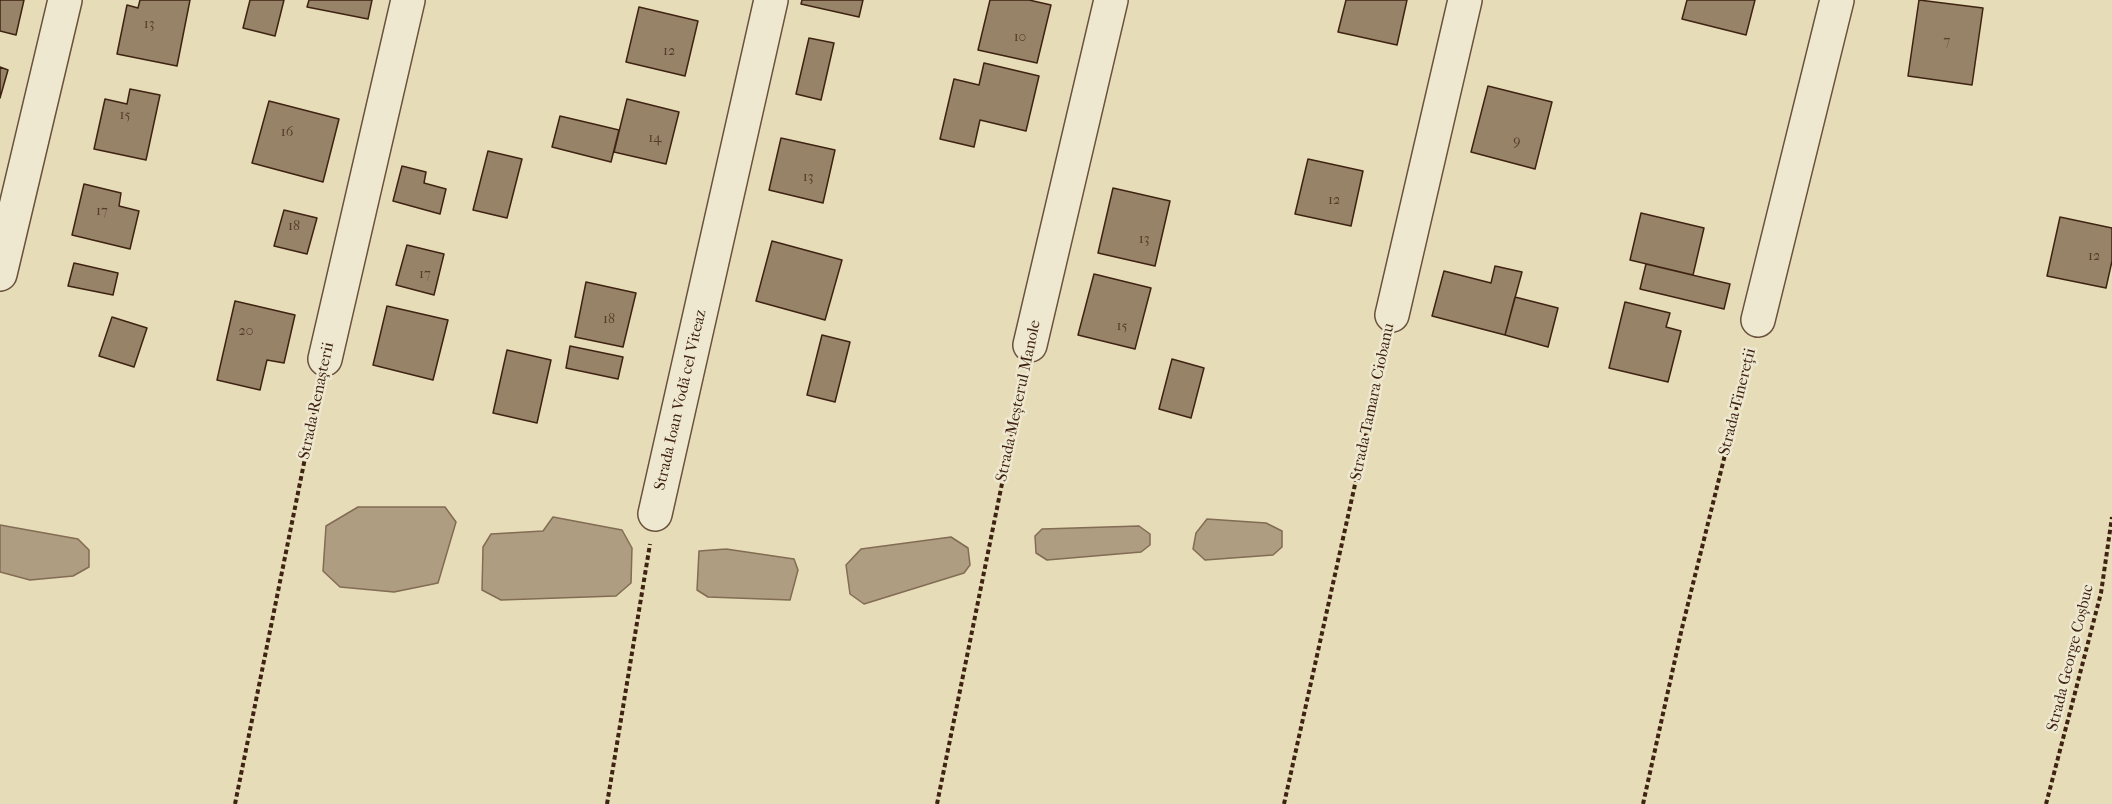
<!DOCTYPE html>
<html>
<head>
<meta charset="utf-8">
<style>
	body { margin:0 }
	canvas { display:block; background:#e7dcb8 }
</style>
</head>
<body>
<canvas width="2112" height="804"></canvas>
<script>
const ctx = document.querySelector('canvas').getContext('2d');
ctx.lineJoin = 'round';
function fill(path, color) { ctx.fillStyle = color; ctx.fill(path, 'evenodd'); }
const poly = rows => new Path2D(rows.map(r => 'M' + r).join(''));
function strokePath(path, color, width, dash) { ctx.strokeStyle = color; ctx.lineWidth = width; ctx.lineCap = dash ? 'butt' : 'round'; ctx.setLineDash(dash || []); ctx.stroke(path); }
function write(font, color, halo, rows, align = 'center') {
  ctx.font = font + ' "IM FELL French Canon",serif'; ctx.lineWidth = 5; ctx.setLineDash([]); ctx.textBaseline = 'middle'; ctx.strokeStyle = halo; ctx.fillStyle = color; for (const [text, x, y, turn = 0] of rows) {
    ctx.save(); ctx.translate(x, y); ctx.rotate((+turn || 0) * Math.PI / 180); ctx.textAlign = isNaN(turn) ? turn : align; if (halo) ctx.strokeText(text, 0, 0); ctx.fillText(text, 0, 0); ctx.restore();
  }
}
const water = poly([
	[358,507,445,507,456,522,438,583,394,592,340,587,323,571,326,526,358,507],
	[553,517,622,530,632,548,631,583,616,596,501,600,482,590,483,547,491,534,543,531,553,517],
	[1207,519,1266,523,1282,531,1282,547,1273,555,1205,560,1193,549,1196,533,1207,519],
	[0,525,78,539,89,550,89,567,73,576,30,580,0,572,0,525],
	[1139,526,1150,534,1150,545,1141,552,1047,560,1036,553,1035,536,1042,529,1139,526],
	[951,537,968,548,970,565,964,573,864,604,850,594,846,565,861,549,951,537],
	[726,549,794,559,798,570,790,600,708,597,697,590,699,551,726,549]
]);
fill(water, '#ae9d80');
strokePath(water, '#826c54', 1.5);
const building = poly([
	[0,0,24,0,16,35,0,31,0,0],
	[140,0,190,0,177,66,117,54,127,5,138,8,140,0],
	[250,0,284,0,275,36,243,28,250,0],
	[309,0,372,0,368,19,307,7,309,0],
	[802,0,863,0,859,17,801,4,802,0],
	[990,0,1029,0,1051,5,1037,63,978,50,990,0],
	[1346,0,1407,0,1397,45,1338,32,1346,0],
	[1687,0,1755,0,1746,35,1682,19,1687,0],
	[1919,0,1983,8,1972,85,1908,76,1919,0],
	[639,7,698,21,685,76,626,62,639,7],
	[809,38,834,43,821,100,796,94,809,38],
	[984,63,1039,76,1026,131,980,120,974,147,940,139,954,79,979,85,984,63],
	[0,67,8,70,0,98,0,67],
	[1488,86,1552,102,1535,169,1471,152,1488,86],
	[130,89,160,95,146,160,94,149,105,99,127,104,130,89],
	[627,99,679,112,666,164,614,152,627,99],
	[269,101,339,119,323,182,252,163,269,101],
	[560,116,619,130,611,162,552,147,560,116],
	[781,138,835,150,823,203,769,190,781,138],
	[488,151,522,159,507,218,473,210,488,151],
	[1308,159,1363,171,1351,226,1295,214,1308,159],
	[402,166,426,172,424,183,446,189,440,214,393,201,402,166],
	[84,184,121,193,119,206,139,211,130,249,72,235,84,184],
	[1113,188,1170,201,1155,266,1098,253,1113,188],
	[284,210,317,218,307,254,274,246,284,210],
	[1641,213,1704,228,1693,275,1630,260,1641,213],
	[2060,217,2112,228,2112,261,2106,288,2047,276,2060,217],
	[772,241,842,260,825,320,756,301,772,241],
	[407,245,444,254,434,295,396,285,407,245],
	[74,263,118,273,113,295,68,286,74,263],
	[1646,264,1730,284,1724,309,1640,289,1646,264],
	[1495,266,1522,272,1505,335,1432,316,1444,271,1491,283,1495,266],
	[1094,274,1151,288,1135,349,1078,335,1094,274],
	[586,282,636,293,623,347,575,337,586,282],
	[1515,297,1558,308,1548,347,1505,335,1515,297],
	[235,301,295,315,284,363,267,360,260,390,217,380,235,301],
	[1625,302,1670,313,1666,327,1681,331,1668,382,1609,368,1625,302],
	[387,306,448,320,433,380,373,365,387,306],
	[112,317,147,328,134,367,99,356,112,317],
	[822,335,850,342,835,402,807,395,822,335],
	[570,346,623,357,618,379,566,368,570,346],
	[507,350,551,360,537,423,493,413,507,350],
	[1172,359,1204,368,1191,418,1159,409,1172,359]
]);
fill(building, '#968368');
strokePath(building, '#3f2312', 1.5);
const street = poly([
	[0,274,65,0],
	[1392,315,1465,0],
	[1758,320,1837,0],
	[1030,345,1111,0],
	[325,359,408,0],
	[655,514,771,0]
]);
strokePath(street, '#69513c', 36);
strokePath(poly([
	[235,804,319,389],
	[607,804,650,544],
	[937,804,1024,375],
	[1284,804,1386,345],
	[1643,804,1682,628,1751,350],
	[2046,804,2101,593,2112,517]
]), '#3f2312', 4, [4.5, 3]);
strokePath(street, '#efe8d1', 33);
write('14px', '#553b28', null, [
	["13",149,25],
	["10",1020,38],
	["7",1947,42],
	["12",669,52],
	["15",125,116],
	["16",287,133],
	["14",655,139],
	["9",1517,142],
	["13",808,178],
	["12",1334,201],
	["17",102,212],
	["18",294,227],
	["13",1144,240],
	["12",2094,257],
	["17",425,275],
	["18",609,320],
	["15",1122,327],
	["20",246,332]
]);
write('16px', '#3f2312', '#efe8d1', [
	["Strada Ioan Vodă cel Viteaz",681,400,-77],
	["Strada Renașterii",317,401,-78],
	["Strada Meșterul Manole",1019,401,-78],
	["Strada Tamara Ciobanu",1373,402,-78],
	["Strada Tinereții",1738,402,-76],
	["Strada George Coșbuc",2071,658,-76]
]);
</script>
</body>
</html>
